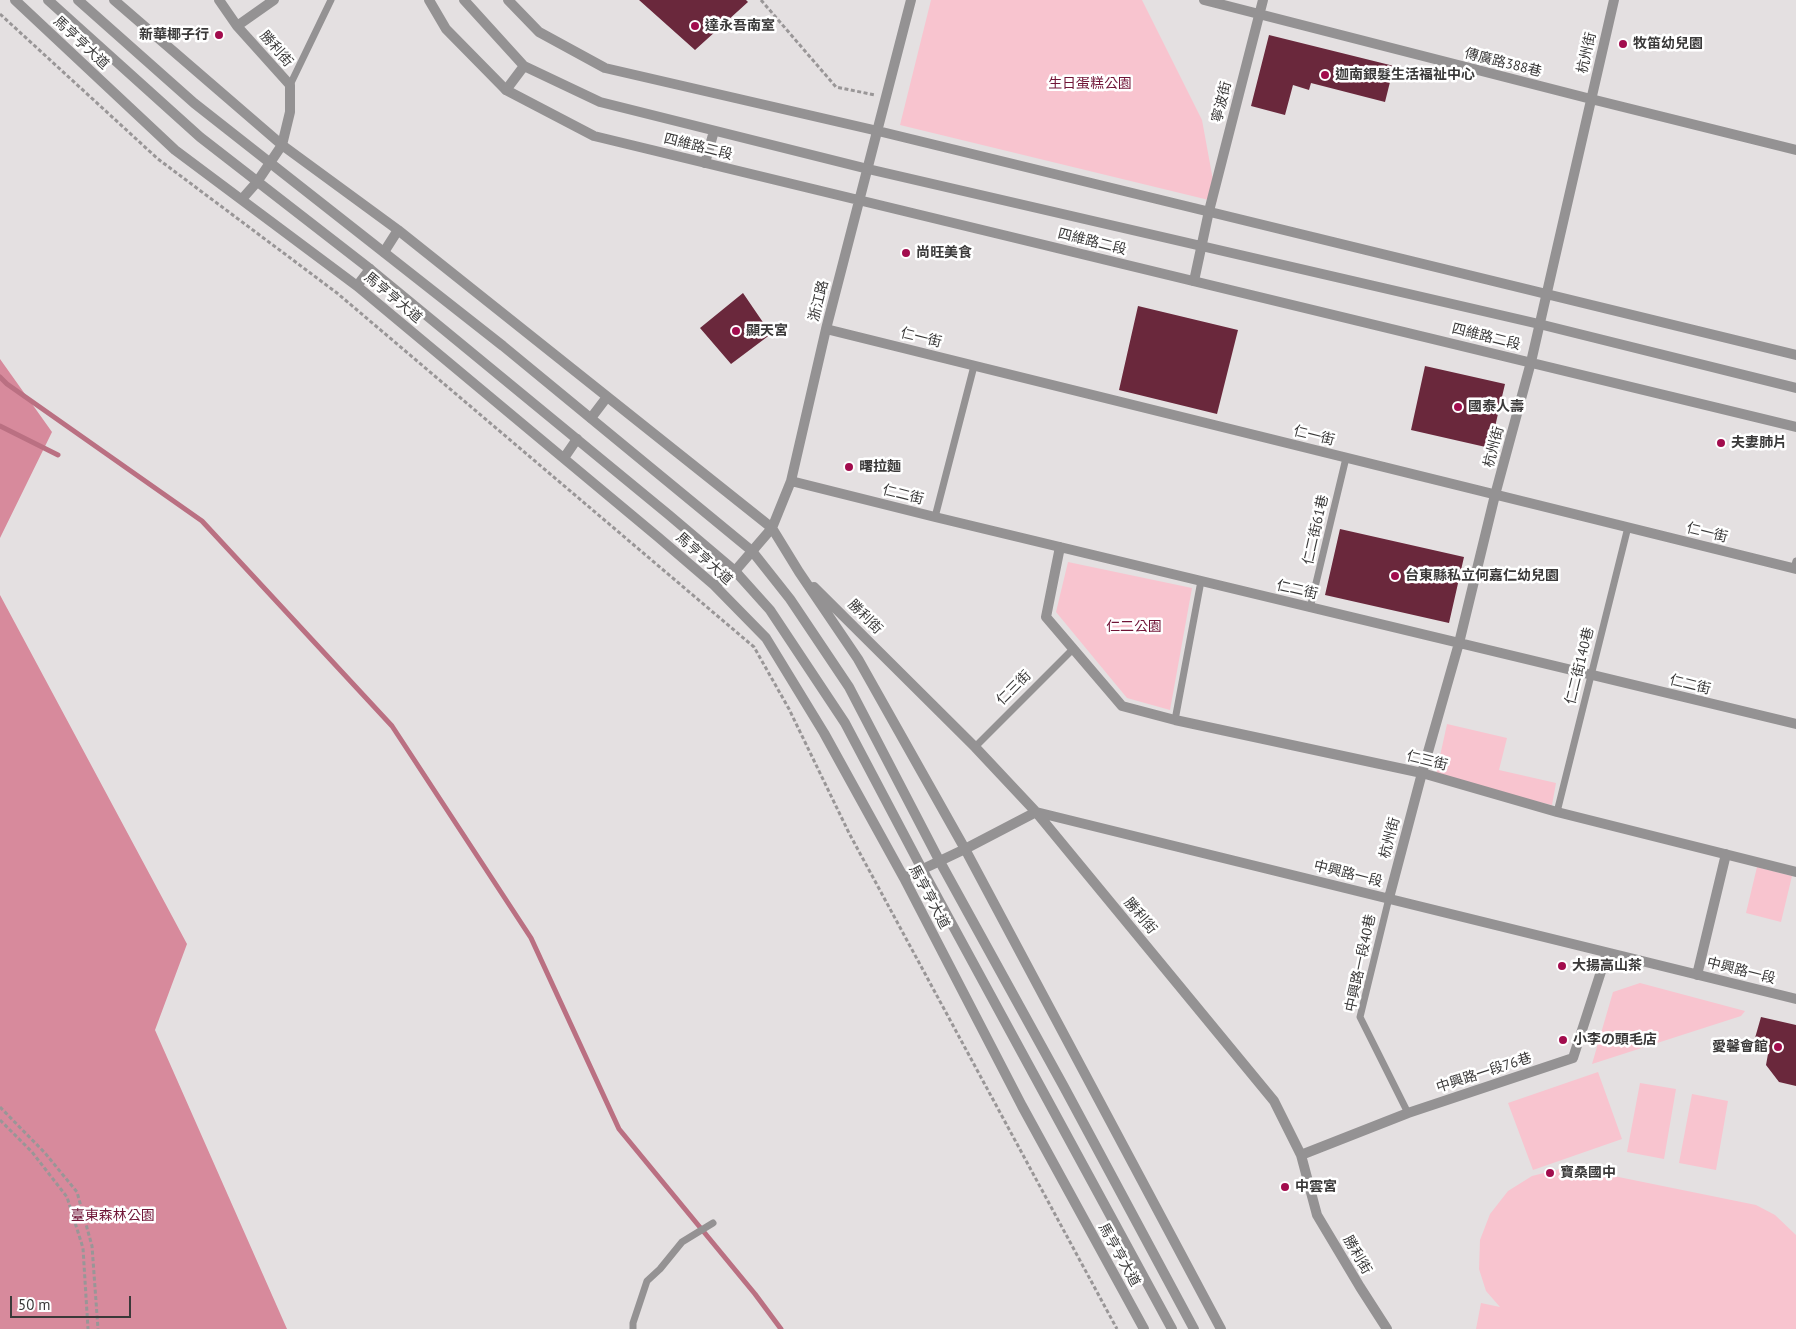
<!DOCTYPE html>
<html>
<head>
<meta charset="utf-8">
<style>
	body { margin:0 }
	#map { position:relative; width:1796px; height:1329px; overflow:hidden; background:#e4e0e1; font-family:"PT Sans",sans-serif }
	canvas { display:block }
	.scale { position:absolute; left:10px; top:1296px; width:121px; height:22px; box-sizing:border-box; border:2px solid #3a3939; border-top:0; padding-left:6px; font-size:15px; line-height:18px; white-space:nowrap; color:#3a3939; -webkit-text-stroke:4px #fff; paint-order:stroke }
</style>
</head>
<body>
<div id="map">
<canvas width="1796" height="1329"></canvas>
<div class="scale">50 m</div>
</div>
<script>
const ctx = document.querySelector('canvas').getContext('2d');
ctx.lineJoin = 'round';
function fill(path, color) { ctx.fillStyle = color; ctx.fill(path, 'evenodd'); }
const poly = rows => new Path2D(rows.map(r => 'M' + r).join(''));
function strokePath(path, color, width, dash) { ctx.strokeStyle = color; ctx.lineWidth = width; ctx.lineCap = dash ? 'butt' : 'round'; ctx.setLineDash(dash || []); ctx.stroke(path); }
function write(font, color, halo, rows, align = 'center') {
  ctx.font = font + ' "PT Sans","Noto Sans TC","Noto Sans JP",sans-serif'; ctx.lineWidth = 5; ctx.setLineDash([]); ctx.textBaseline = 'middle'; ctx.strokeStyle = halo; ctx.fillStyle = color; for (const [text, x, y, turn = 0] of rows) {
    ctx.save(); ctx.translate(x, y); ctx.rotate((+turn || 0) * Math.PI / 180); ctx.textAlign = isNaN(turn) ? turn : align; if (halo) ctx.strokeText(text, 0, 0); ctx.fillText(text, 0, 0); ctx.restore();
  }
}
fill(poly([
	[931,0,1142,0,1202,120,1217,202,900,125],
	[1068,562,1192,588,1170,710,1127,698,1056,612],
	[1447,724,1507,738,1499,770,1556,783,1552,805,1435,779],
	[1757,867,1792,876,1781,922,1746,913],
	[1640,983,1745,1011,1741,1016,1592,1064,1613,992],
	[1598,1072,1622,1139,1533,1170,1508,1103],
	[1640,1083,1676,1089,1664,1159,1627,1152],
	[1692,1094,1728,1101,1716,1170,1679,1163],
	[1560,1169,1589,1171,1756,1205,1775,1215,1796,1235,1796,1329,1476,1329,1481,1303,1500,1307,1486,1291,1479,1269,1480,1240,1490,1214,1508,1191,1532,1176]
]), '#f8c4cf');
fill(poly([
	[0,359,52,432,0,538],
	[0,595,187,944,155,1030,287,1329,0,1329]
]), '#d78a9c');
strokePath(poly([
	[0,377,7,384,202,521,392,726,531,938,619,1129,755,1294,781,1329],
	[0,426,58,455]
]), '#ba7082', 5);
fill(poly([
	[639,0,746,0,748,2,695,50],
	[1269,35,1394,66,1385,102,1311,83,1309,90,1293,85,1285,115,1251,106],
	[743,293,771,334,731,364,700,328],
	[1138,306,1238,330,1217,414,1119,390],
	[1425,366,1505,384,1490,448,1411,430],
	[1340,529,1464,557,1449,623,1325,595],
	[1761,1017,1796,1025,1796,1086,1779,1082,1766,1065,1768,1054,1760,1052,1762,1041,1755,1038]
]), '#6a283c');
strokePath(poly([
	[761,0,836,87,875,95],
	[0,14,158,159,337,293,754,647,789,709,849,833,1117,1329],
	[0,1107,45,1153,77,1192,92,1246,98,1329],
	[0,1120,32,1152,67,1197,83,1248,88,1329]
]), '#999697', 3, [4, 2.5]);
strokePath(poly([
	[290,85,331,0],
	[935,517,974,366],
	[1794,568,1796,561],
	[1310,608,1346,458],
	[1175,720,1201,581],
	[975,747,1073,649],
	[1557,812,1628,527],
	[1389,898,1360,1017,1408,1113],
	[633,1329,633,1323,647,1281,660,1269,682,1242,713,1223]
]), '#949293', 7);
strokePath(poly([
	[15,0,175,150,357,286,658,537,714,585,766,638,824,733,904,878,1022,1106,1144,1329],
	[114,0,282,145,398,230,772,528,799,572,858,659,965,849,1221,1329],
	[219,0,237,26,290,85,290,112,282,145,257,182,242,199],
	[429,0,446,29,506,90,594,136,1796,427],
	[508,0,539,32,605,68,878,131,1796,355],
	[1204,0,1591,99,1796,150],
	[237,26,274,0],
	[1209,211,1263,0],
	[384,252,398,230],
	[357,286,370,269],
	[826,329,1796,569],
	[591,418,607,397],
	[564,458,577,439],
	[791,481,935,517,1796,724],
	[1060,547,1046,617,1122,706,1175,720,1422,773,1557,812,1796,872],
	[714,585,735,571,772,528,791,481,826,329,911,0],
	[814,587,975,747,1036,812,1274,1101,1301,1155,1317,1215,1360,1287,1387,1329],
	[904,878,965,849,1036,812,1796,999],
	[1389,898,1422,773,1459,643,1495,495,1531,362,1614,0],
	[1697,975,1726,854],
	[1301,1155,1408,1113,1573,1058,1607,953]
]), '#949293', 10);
strokePath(poly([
	[48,0,200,137,370,269,669,515,735,571,770,610,845,723,922,869,1172,1329],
	[78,0,194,103,503,346,752,551,790,599,849,687,939,860,1064,1087,1194,1329],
	[464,0,524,66,600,102,868,169,1539,324,1796,388],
	[506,90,524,66],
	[705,163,714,131],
	[1194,281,1209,211]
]), '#949293', 10);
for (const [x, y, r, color] of [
	[695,26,5,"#a20c4d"],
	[219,35,5,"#a20c4d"],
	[1623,44,5,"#a20c4d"],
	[1325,75,5,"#a20c4d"],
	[906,253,5,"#a20c4d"],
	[736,331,5,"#a20c4d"],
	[1458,407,5,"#a20c4d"],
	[1721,443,5,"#a20c4d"],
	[849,467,5,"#a20c4d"],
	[1395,576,5,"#a20c4d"],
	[1562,966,5,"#a20c4d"],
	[1563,1040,5,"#a20c4d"],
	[1778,1047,5,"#a20c4d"],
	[1550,1173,5,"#a20c4d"],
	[1285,1187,5,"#a20c4d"]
]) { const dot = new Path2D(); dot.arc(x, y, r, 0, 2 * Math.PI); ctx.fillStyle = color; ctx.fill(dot); strokePath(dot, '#fff', 2); }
write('bold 14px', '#3a3939', '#fff', [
	["達永吾南室",705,26],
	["新華椰子行",209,35,"right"],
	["牧笛幼兒園",1633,44],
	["迦南銀髮生活福祉中心",1335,75],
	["尚旺美食",916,253],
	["顯天宮",746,331],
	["國泰人壽",1468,407],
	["夫妻肺片",1731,443],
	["曙拉麵",859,467],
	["台東縣私立何嘉仁幼兒園",1405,576],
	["大揚高山茶",1572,966],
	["小李の頭毛店",1573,1040],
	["愛馨會館",1768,1047,"right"],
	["寶桑國中",1560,1173],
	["中雲宮",1295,1187]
], 'left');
write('14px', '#3a3939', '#fff', [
	["馬亨亨大道",81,43,43],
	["勝利街",276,49,49],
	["杭州街",1587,53,-77],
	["傳廣路388巷",1503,63,14],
	["寧波街",1222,102,-76],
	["四維路二段",698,147,14],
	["四維路二段",1092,242,14],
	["馬亨亨大道",393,298,40],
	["浙江路",819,301,-76],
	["四維路二段",1486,337,14],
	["仁一街",921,338,14],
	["仁一街",1314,436,14],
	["杭州街",1494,447,-75],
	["仁二街",903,495,14],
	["仁二街61巷",1316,530,-77],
	["仁一街",1707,533,14],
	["馬亨亨大道",704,559,42],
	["仁二街",1297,590,13],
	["勝利街",865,617,45],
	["仁二街140巷",1580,666,-76],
	["仁二街",1690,685,14],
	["仁三街",1014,688,-45],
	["仁三街",1427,761,14],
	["杭州街",1390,838,-75],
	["中興路一段",1348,874,14],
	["馬亨亨大道",929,897,62],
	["勝利街",1140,916,50],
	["中興路一段40巷",1361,963,-78],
	["中興路一段",1741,971,14],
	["中興路一段76巷",1484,1073,-18],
	["馬亨亨大道",1119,1255,61],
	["勝利街",1357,1255,60]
]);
write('14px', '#701537', '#fff', [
	["生日蛋糕公園",1090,84],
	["仁二公園",1134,627],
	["臺東森林公園",113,1216]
]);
</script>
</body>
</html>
